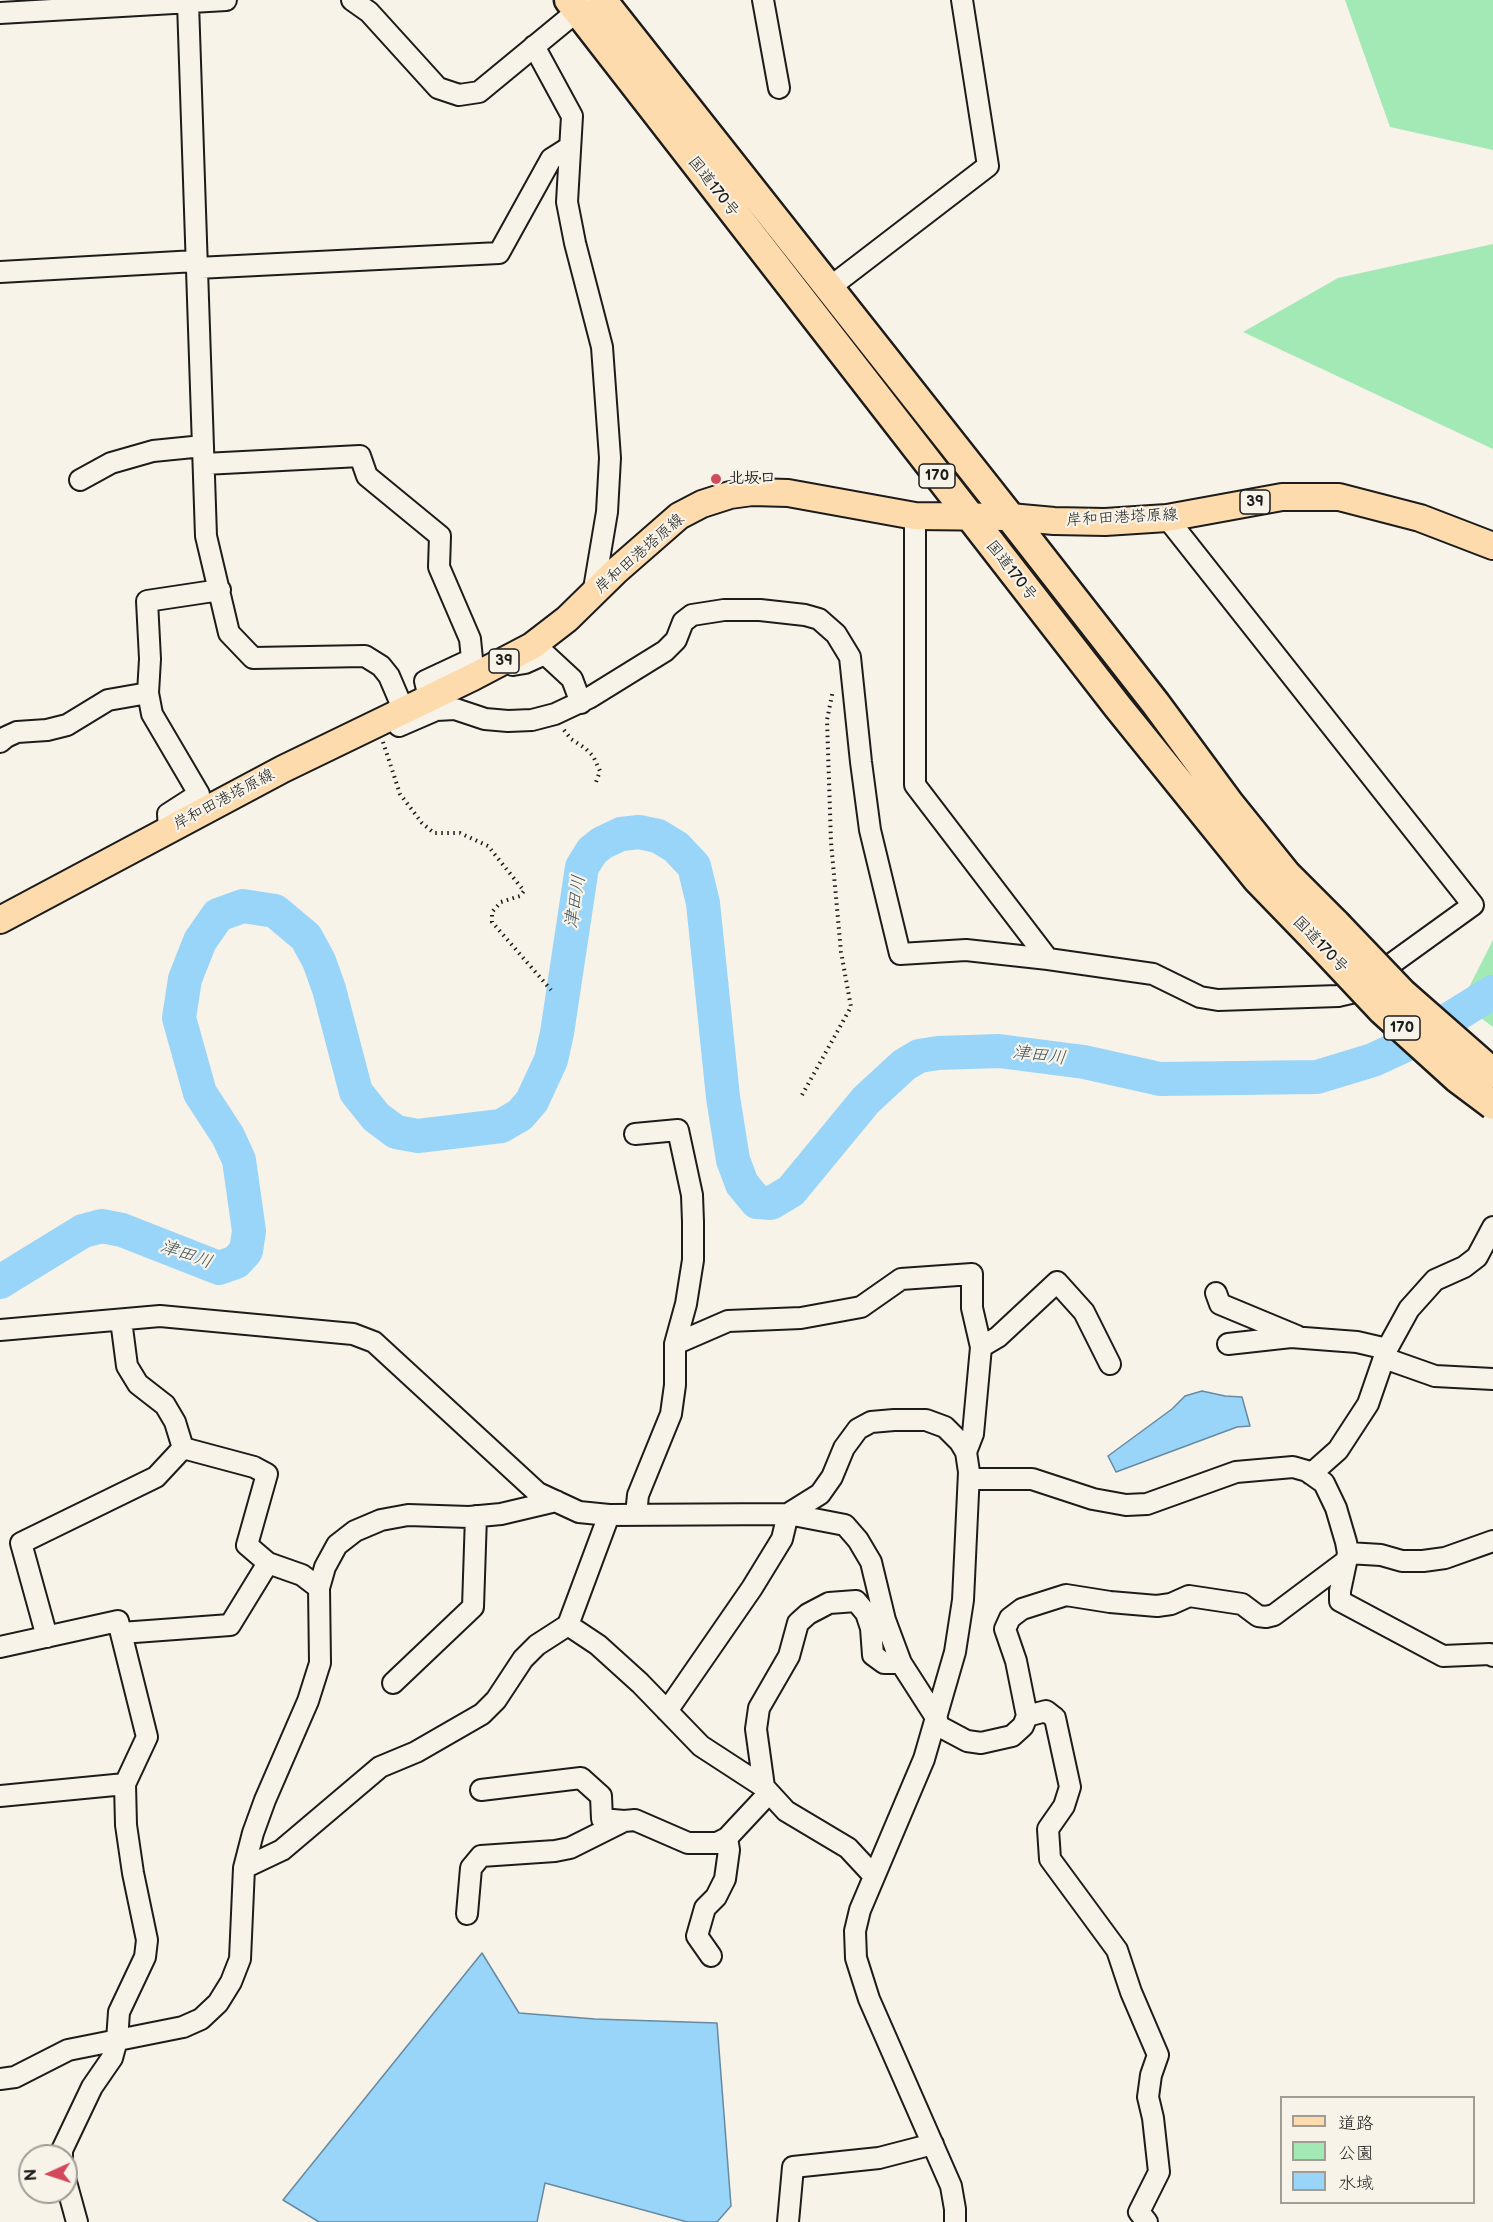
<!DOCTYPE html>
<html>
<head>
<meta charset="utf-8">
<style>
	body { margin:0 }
	#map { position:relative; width:1493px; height:2222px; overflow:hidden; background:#f7f3e8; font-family:"Balsamiq Sans","Klee One",sans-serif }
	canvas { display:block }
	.legend { position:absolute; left:1280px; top:2096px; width:195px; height:108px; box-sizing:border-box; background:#f7f3e8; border:2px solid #9f9d96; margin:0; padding:8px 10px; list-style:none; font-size:18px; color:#1c1c1c }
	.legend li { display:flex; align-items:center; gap:12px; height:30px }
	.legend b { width:30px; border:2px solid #9f9d96 }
	.north { position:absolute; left:18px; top:2144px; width:60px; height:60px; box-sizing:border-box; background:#f7f3e8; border:2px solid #9f9d96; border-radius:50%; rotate:267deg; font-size:16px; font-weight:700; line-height:24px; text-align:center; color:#1c1c1c }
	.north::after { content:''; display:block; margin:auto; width:21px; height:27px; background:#d1495b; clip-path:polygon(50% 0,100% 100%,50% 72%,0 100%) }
</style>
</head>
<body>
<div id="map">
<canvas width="1493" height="2222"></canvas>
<ul class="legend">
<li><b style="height:8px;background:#fedbac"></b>道路</li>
<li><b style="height:16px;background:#a3e9b5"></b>公園</li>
<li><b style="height:16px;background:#99d4f9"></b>水域</li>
</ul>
<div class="north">N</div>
</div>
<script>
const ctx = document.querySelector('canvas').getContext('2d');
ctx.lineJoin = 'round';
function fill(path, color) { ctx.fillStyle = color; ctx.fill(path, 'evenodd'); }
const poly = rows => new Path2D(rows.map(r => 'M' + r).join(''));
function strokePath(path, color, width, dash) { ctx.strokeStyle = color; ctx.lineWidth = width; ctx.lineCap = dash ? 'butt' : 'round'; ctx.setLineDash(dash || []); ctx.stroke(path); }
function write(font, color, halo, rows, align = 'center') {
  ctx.font = font + ' "Balsamiq Sans","Klee One",sans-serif'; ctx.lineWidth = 4.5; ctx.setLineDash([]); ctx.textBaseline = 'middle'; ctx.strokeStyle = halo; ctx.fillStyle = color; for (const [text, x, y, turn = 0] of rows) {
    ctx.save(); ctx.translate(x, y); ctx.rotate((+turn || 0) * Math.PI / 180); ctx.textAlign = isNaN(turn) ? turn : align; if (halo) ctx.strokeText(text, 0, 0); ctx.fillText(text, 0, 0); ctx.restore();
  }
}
fill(poly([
	[1345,0,1493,0,1493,150,1390,127],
	[1493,244,1493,449,1243,332,1338,278],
	[1493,940,1493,1027,1461,1003]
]), '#a3e9b5');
const water = poly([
	[1202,1391,1225,1396,1242,1397,1250,1426,1237,1427,1116,1472,1108,1456,1172,1409,1185,1396,1202,1391],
	[482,1953,519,2013,595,2019,717,2023,731,2206,717,2222,687,2222,545,2183,537,2222,319,2222,283,2200,482,1953]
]);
fill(water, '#99d4f9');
strokePath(water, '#678aa1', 1.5);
strokePath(poly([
	[0,1282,83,1231,102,1226,122,1230,219,1268,236,1262,246,1251,249,1231,239,1160,228,1136,200,1093,179,1018,185,979,200,941,218,915,243,906,275,911,306,937,319,961,329,989,356,1092,376,1117,396,1132,418,1136,501,1126,520,1115,532,1101,551,1060,557,1033,582,867,592,851,602,843,621,834,639,832,658,836,676,847,694,866,703,903,723,1097,733,1160,742,1184,757,1202,771,1203,791,1191,866,1100,904,1065,919,1056,938,1053,999,1051,1084,1062,1160,1079,1317,1077,1373,1060,1414,1041,1493,992]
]), '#99d4f9', 34);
const minor = poly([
	[352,0,369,12,438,88,459,95,479,92,587,3],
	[763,0,779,88],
	[188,3,206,536,229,633,253,658,365,656,381,666,389,676,404,711],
	[0,13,226,0],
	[534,46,572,116,567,202,575,243,602,347,610,458,607,512,593,595],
	[197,268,499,253,551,159,570,147],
	[0,272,196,261],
	[829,288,988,166,962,0],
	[204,464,360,456,367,476,440,536,439,567,470,639,472,659,425,681,429,698],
	[80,480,111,463,153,451,203,446],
	[915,516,915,785,1048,959],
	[513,665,525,663,545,654,572,679,581,703],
	[399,726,436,710,455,709,485,719,508,721,532,720,555,714,589,698,665,651,676,640,683,622,692,615,724,610,760,610,805,615,819,619,836,634,850,657,861,762,870,830,900,954,966,950,1048,959,1153,974,1200,997,1218,1000,1338,996,1351,993,1473,905,1167,518],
	[0,742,6,737,17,732,47,730,67,725,108,700,148,693],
	[169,829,168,814,199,794,152,714,148,693,150,659,147,601,220,590],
	[635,1134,678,1130,692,1195,693,1222,693,1260,686,1304,675,1344,675,1385,671,1414,638,1495,636,1515],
	[1216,1293,1220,1304,1297,1336],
	[121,1320,127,1366,138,1384,165,1405,175,1422,183,1448,254,1467,267,1474,247,1545,268,1563,302,1575,319,1588],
	[0,1330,160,1316,353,1334,374,1342,538,1493,579,1512,609,1515,788,1514,820,1494,832,1477,844,1448,858,1429,871,1422,894,1420,926,1420,945,1427,960,1442,966,1452,969,1472,963,1600,955,1652,924,1759,860,1910,855,1931,856,1958,869,1999,951,2186,955,2209,955,2222],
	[675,1344,728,1321,801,1318,861,1307,901,1279,972,1274,972,1308,981,1347,973,1434,966,1452],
	[1228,1344,1291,1337,1357,1342,1387,1349],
	[981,1347,998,1337,1057,1282,1084,1312,1110,1364],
	[1384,1358,1435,1376,1493,1379],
	[1311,1474,1338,1450,1368,1404,1387,1349,1409,1309,1435,1280,1464,1267,1477,1257,1493,1227],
	[969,1479,1032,1479,1093,1499,1126,1505,1147,1504,1236,1472,1293,1467,1307,1471,1324,1483,1336,1508,1346,1542,1348,1553,1340,1591,1340,1601,1443,1656,1490,1654,1493,1656],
	[1348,1553,1381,1555,1402,1561,1423,1561,1445,1558,1493,1541],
	[568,1625,598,1645,640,1683,701,1746,764,1787,786,1811,848,1848,874,1876],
	[121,1633,230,1625,268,1563],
	[47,1637,21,1543,156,1477,183,1448],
	[0,1647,118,1621,147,1737,125,1784,126,1825,133,1873,147,1940,145,1957,119,2012,117,2040,112,2058,92,2087,62,2150,62,2156],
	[393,1683,473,1607,476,1516],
	[667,1711,752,1588,782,1539,788,1514,845,1525,858,1540,871,1562,885,1620,901,1663,937,1719],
	[1027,1716,1046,1711,1055,1718,1070,1787,1064,1806,1048,1829,1050,1859,1117,1950,1131,1992,1158,2055,1151,2075,1148,2097,1153,2118,1159,2172,1139,2212,1147,2222],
	[935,1724,967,1741,981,1743,1012,1736,1023,1726,1027,1716,1016,1661,1005,1629,1010,1618,1022,1609,1066,1595,1110,1602,1157,1606,1171,1604,1189,1596,1242,1604,1258,1616,1266,1617,1274,1615,1346,1561],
	[764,1787,756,1729,759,1708,789,1656,798,1623,808,1614,829,1603,856,1601,866,1613,871,1628,873,1655,884,1663,901,1663],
	[481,1790,581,1778,601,1796,602,1819,624,1821],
	[0,1796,125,1784],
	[244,1868,282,1850,380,1767,416,1752,482,1714,496,1700,523,1659,537,1645,568,1625,609,1515],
	[467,1914,471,1868,481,1856,555,1851,570,1848,624,1821,635,1820,688,1843,717,1843,727,1838,769,1793],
	[711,1956,697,1936,705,1908,716,1897,725,1879,729,1850,727,1838],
	[0,2079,15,2077,68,2050,183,2027,201,2019,218,2003,231,1982,240,1959,244,1868,253,1833,265,1800,308,1701,320,1663,319,1588,325,1567,337,1545,355,1531,381,1520,408,1515,469,1517,501,1514,556,1501],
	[66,2182,77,2222],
	[788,2222,793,2167,879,2158,933,2144]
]);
const major = poly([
	[0,920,283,769,473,677,532,646,567,619,616,571,679,516,702,504,730,495,752,492,788,493,915,516,1010,517,1054,521,1105,522,1167,518,1282,497,1339,497,1420,518,1493,546]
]);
const highway = poly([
	[569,0,1118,707,1257,879,1318,942],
	[602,0,1010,517,1156,704,1229,803,1287,875,1336,924]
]);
strokePath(minor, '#1c1c1c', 24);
strokePath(major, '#1c1c1c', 30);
strokePath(highway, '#1c1c1c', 33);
strokePath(poly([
	[564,730,571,739,585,748,593,756,600,771,595,785],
	[383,742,400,794,422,823,434,833,460,833,488,846,524,891,520,896,501,902,492,912,492,922,551,990],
	[802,1095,851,1007,841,952,831,842,827,720,833,690]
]), '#1c1c1c', 4, [1.5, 4.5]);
strokePath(minor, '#f7f3e8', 20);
strokePath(major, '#fedbac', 26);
strokePath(highway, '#fedbac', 28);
const highwayBridge = poly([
	[1336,924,1402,993,1493,1073],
	[1318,942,1382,1010,1457,1078,1493,1105]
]);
strokePath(highwayBridge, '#1c1c1c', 33, []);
strokePath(highwayBridge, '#fedbac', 28);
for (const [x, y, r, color] of [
	[716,479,6,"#d1495b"]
]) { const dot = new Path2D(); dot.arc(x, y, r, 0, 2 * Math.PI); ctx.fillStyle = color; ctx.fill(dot); strokePath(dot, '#f7f3e8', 2); }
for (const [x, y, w] of [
	[937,476,36],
	[1255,502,30],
	[504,661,30],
	[1402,1028,36]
]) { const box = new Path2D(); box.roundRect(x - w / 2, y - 12, w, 24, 4.5); ctx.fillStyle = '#f7f3e8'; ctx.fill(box); strokePath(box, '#1c1c1c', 1.5); }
write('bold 15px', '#1c1c1c', null, [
	["170",937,476],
	["39",1255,502],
	["39",504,661],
	["170",1402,1028]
]);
write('16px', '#1c1c1c', '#f7f3e8', [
	["国道170号",713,187,52],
	["岸和田港塔原線",1122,518,-3],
	["岸和田港塔原線",640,554,-41],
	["国道170号",1011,571,52],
	["岸和田港塔原線",224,800,-28],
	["国道170号",1320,945,46]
]);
write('bold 16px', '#1c1c1c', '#f7f3e8', [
	["北坂口",728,479]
], 'left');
write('italic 18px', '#42535e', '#f7f3e8', [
	["津田川",576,902,-81],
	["津田川",1039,1056,7],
	["津田川",186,1255,19]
]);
</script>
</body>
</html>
